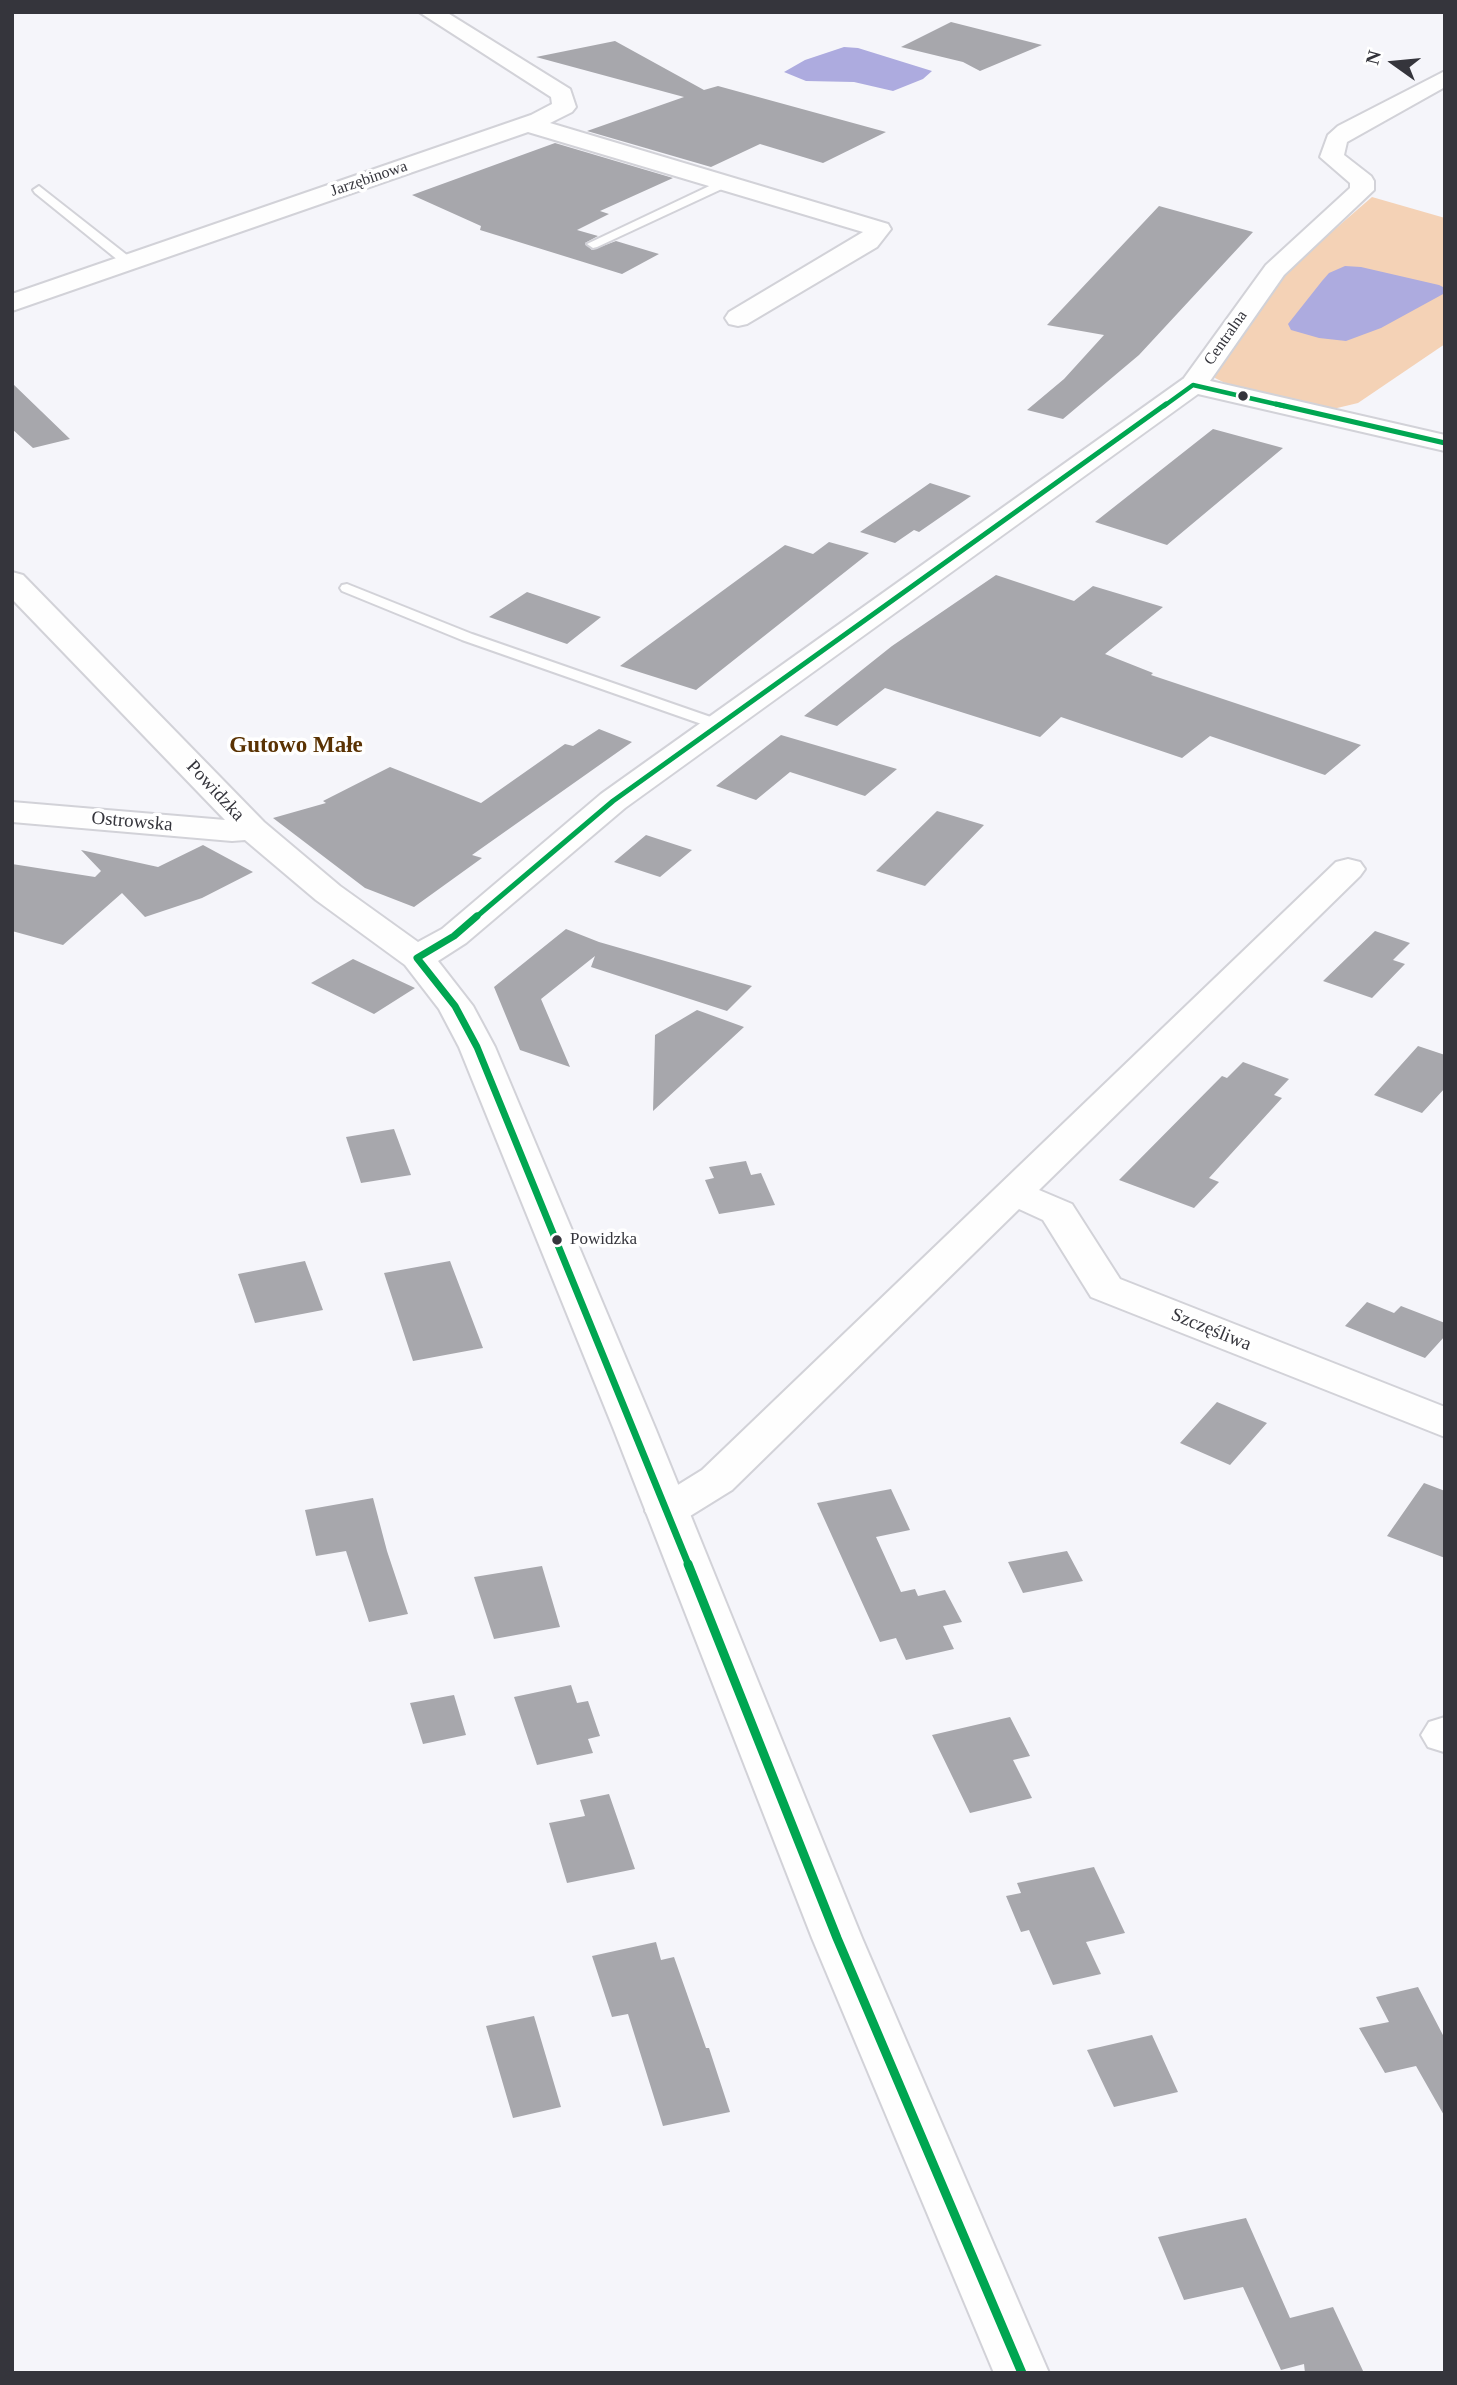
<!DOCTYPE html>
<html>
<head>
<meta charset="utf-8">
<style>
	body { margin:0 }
	#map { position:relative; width:1457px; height:2385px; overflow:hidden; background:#f5f5fa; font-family:Georgia,serif }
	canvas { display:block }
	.frame { position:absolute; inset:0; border:14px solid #35353c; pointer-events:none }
	.north { position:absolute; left:1359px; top:28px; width:70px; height:70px; -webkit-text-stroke:5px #fff; paint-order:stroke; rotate:285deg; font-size:19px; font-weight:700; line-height:28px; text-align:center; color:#35353c }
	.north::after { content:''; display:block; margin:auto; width:24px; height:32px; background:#35353c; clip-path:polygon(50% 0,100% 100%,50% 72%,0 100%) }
</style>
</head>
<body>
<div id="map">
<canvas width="1457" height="2385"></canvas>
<div class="frame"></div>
<div class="north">N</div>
</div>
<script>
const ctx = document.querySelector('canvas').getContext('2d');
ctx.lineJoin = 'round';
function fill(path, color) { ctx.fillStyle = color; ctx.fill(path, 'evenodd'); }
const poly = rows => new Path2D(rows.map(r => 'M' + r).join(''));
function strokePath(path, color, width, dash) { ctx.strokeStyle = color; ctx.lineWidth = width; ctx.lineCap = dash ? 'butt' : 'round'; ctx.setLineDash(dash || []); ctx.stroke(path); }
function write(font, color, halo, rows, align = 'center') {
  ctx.font = font + ' Georgia,serif'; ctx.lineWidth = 7; ctx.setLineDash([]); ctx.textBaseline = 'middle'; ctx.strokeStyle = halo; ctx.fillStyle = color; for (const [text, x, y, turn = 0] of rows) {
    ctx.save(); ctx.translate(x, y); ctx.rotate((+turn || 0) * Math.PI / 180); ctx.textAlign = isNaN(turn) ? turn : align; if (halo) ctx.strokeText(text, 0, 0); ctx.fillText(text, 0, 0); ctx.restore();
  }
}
fill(poly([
	[1372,197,1445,218,1445,344,1358,403,1333,409,1235,388,1215,378,1216,367,1282,275]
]), '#f4d2b6');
fill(poly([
	[844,47,858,48,932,71,923,79,893,91,854,82,806,81,784,72,805,60],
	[1345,266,1361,267,1439,285,1445,288,1445,293,1381,328,1346,341,1319,338,1291,330,1288,324,1322,281,1329,273]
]), '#adabdf');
fill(poly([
	[951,22,1042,45,980,71,963,62,901,47],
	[615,41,704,90,718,86,886,132,823,163,760,144,711,167,587,131,684,97,536,57],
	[555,143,673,178,600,211,609,214,577,230,598,236,585,243,592,250,616,241,659,254,622,274,480,230,481,226,412,195],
	[1159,206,1253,232,1139,355,1063,419,1027,410,1064,379,1104,335,1047,325],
	[12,383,70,439,33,448,12,429],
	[1213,429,1283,448,1167,545,1095,522],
	[930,483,971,496,919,532,914,530,895,543,860,532],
	[829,542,869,553,696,690,620,666,785,545,813,554],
	[996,575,1074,601,1093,586,1163,607,1105,654,1153,673,1151,675,1361,745,1325,775,1210,736,1182,758,1061,717,1040,737,885,688,837,726,804,716,892,646],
	[527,592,601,617,567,644,489,617],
	[599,729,632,742,472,855,482,858,414,907,365,888,273,818,326,803,323,801,390,767,481,803,565,744,573,746],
	[781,735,897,769,865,796,790,772,756,800,716,786],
	[937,811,984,825,925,886,876,871],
	[646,835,692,850,660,877,614,862],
	[203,845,253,872,202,898,145,917,122,893,63,945,12,931,12,864,95,877,101,871,81,850,158,867],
	[566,929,599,942,752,986,727,1011,591,967,595,956,541,999,570,1067,520,1050,494,987],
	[1375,931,1410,943,1393,960,1405,964,1372,998,1323,981],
	[353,959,415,988,374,1014,311,983],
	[697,1010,744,1027,653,1111,655,1035],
	[1418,1046,1445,1055,1445,1088,1422,1113,1374,1095],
	[1243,1062,1289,1079,1274,1095,1282,1098,1209,1178,1219,1182,1194,1208,1119,1180,1222,1076,1227,1078],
	[394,1129,411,1175,361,1183,346,1137],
	[746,1161,751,1175,761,1173,775,1205,719,1214,705,1180,714,1178,709,1167],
	[305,1261,323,1310,255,1323,238,1274],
	[450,1261,483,1348,413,1361,384,1273],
	[1367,1302,1394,1313,1401,1306,1445,1323,1445,1336,1425,1358,1345,1326],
	[1217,1402,1267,1423,1230,1465,1180,1443],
	[1424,1483,1445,1491,1445,1558,1387,1536],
	[891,1489,910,1530,876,1537,901,1592,915,1589,918,1596,945,1590,962,1622,943,1626,954,1649,906,1660,896,1638,880,1642,817,1503],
	[373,1498,387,1551,408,1614,369,1622,346,1551,316,1556,305,1510],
	[1067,1551,1083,1581,1023,1593,1008,1562],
	[542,1566,560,1627,494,1639,474,1577],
	[571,1685,577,1703,588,1701,600,1736,588,1739,593,1753,537,1765,514,1697],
	[454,1695,466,1735,423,1744,410,1703],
	[1010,1717,1030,1756,1013,1760,1032,1798,970,1813,932,1735],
	[609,1794,635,1869,567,1883,549,1823,585,1816,580,1800],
	[1094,1867,1125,1933,1086,1942,1101,1974,1053,1985,1029,1930,1021,1932,1006,1896,1021,1893,1017,1883],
	[656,1942,661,1960,674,1957,706,2048,709,2048,730,2112,663,2126,628,2014,612,2017,592,1956],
	[1418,1987,1445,2039,1445,2117,1416,2066,1385,2073,1359,2028,1389,2022,1376,1997],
	[534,2016,561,2107,513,2118,486,2026],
	[1152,2035,1178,2092,1114,2107,1087,2050],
	[1246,2218,1290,2318,1333,2307,1364,2373,1305,2373,1304,2364,1281,2370,1243,2287,1184,2300,1158,2237]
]), '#a7a7ac');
const lane = poly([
	[722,180,728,184,726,187,597,247,593,248,587,244,722,180],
	[39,186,132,259,132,265,124,265,35,193,33,190,39,186],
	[347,584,472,634,725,722,727,725,725,728,713,728,462,640,342,591,340,588,342,585,347,584]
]);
const street = poly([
	[419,12,446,12,570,89,576,107,572,112,550,123,888,224,891,229,877,247,747,324,738,326,729,324,725,318,729,312,863,232,528,132,12,311,12,294,531,115,552,104,551,97,419,12],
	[1445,71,1445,87,1347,142,1344,155,1371,176,1374,181,1374,190,1284,275,1203,391,1193,393,1183,391,1179,385,1266,265,1350,188,1350,183,1320,157,1328,135,1338,126,1445,71],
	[1348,859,1360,862,1365,869,1360,876,1039,1190,1072,1204,1120,1279,1445,1407,1445,1437,1091,1297,1043,1220,1019,1209,732,1490,682,1521,667,1525,652,1521,645,1511,652,1501,702,1470,1336,862,1348,859],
	[1445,1717,1445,1751,1444,1752,1428,1747,1421,1735,1429,1722,1445,1717]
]);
const secondary = poly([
	[1193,377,1445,435,1445,451,1198,394,625,808,466,943,438,961,473,1006,495,1047,656,1430,862,1938,1049,2373,994,2373,812,1938,614,1430,459,1047,439,1009,405,965,316,900,245,840,232,841,12,822,12,802,225,820,12,599,12,572,23,575,264,822,340,886,418,942,442,929,601,794,1183,379,1193,377]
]);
strokePath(lane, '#d2d2d8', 4);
strokePath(street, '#d2d2d8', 4);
strokePath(secondary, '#d2d2d8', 4);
fill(lane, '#fefefe');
fill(street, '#fefefe');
fill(secondary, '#fefefe');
strokePath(poly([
	[1164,406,1193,385,1284,406]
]), '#00a651', 4.5);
strokePath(poly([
	[1276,404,1445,443],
	[475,918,613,801,1166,404]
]), '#00a651', 5);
strokePath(poly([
	[477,916,454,936,417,958,455,1006,477,1047,689,1566]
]), '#00a651', 7);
strokePath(poly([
	[688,1564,837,1938,1022,2373]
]), '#00a651', 9);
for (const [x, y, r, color] of [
	[1243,396,6,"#35353c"],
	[557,1240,6,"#35353c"]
]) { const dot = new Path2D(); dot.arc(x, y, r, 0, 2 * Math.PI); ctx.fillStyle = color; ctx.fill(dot); strokePath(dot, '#fff', 2.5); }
write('16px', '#35353c', '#fff', [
	["Jarzębinowa",369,179,-19],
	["Centralna",1226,338,-55]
]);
write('17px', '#35353c', '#fff', [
	["Powidzka",570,1240]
], 'left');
write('19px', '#35353c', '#fff', [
	["Powidzka",215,791,47],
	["Ostrowska",132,822,5],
	["Szczęśliwa",1211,1330,22]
]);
write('bold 23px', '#5a3203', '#fff', [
	["Gutowo Małe",296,746]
]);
</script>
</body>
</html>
